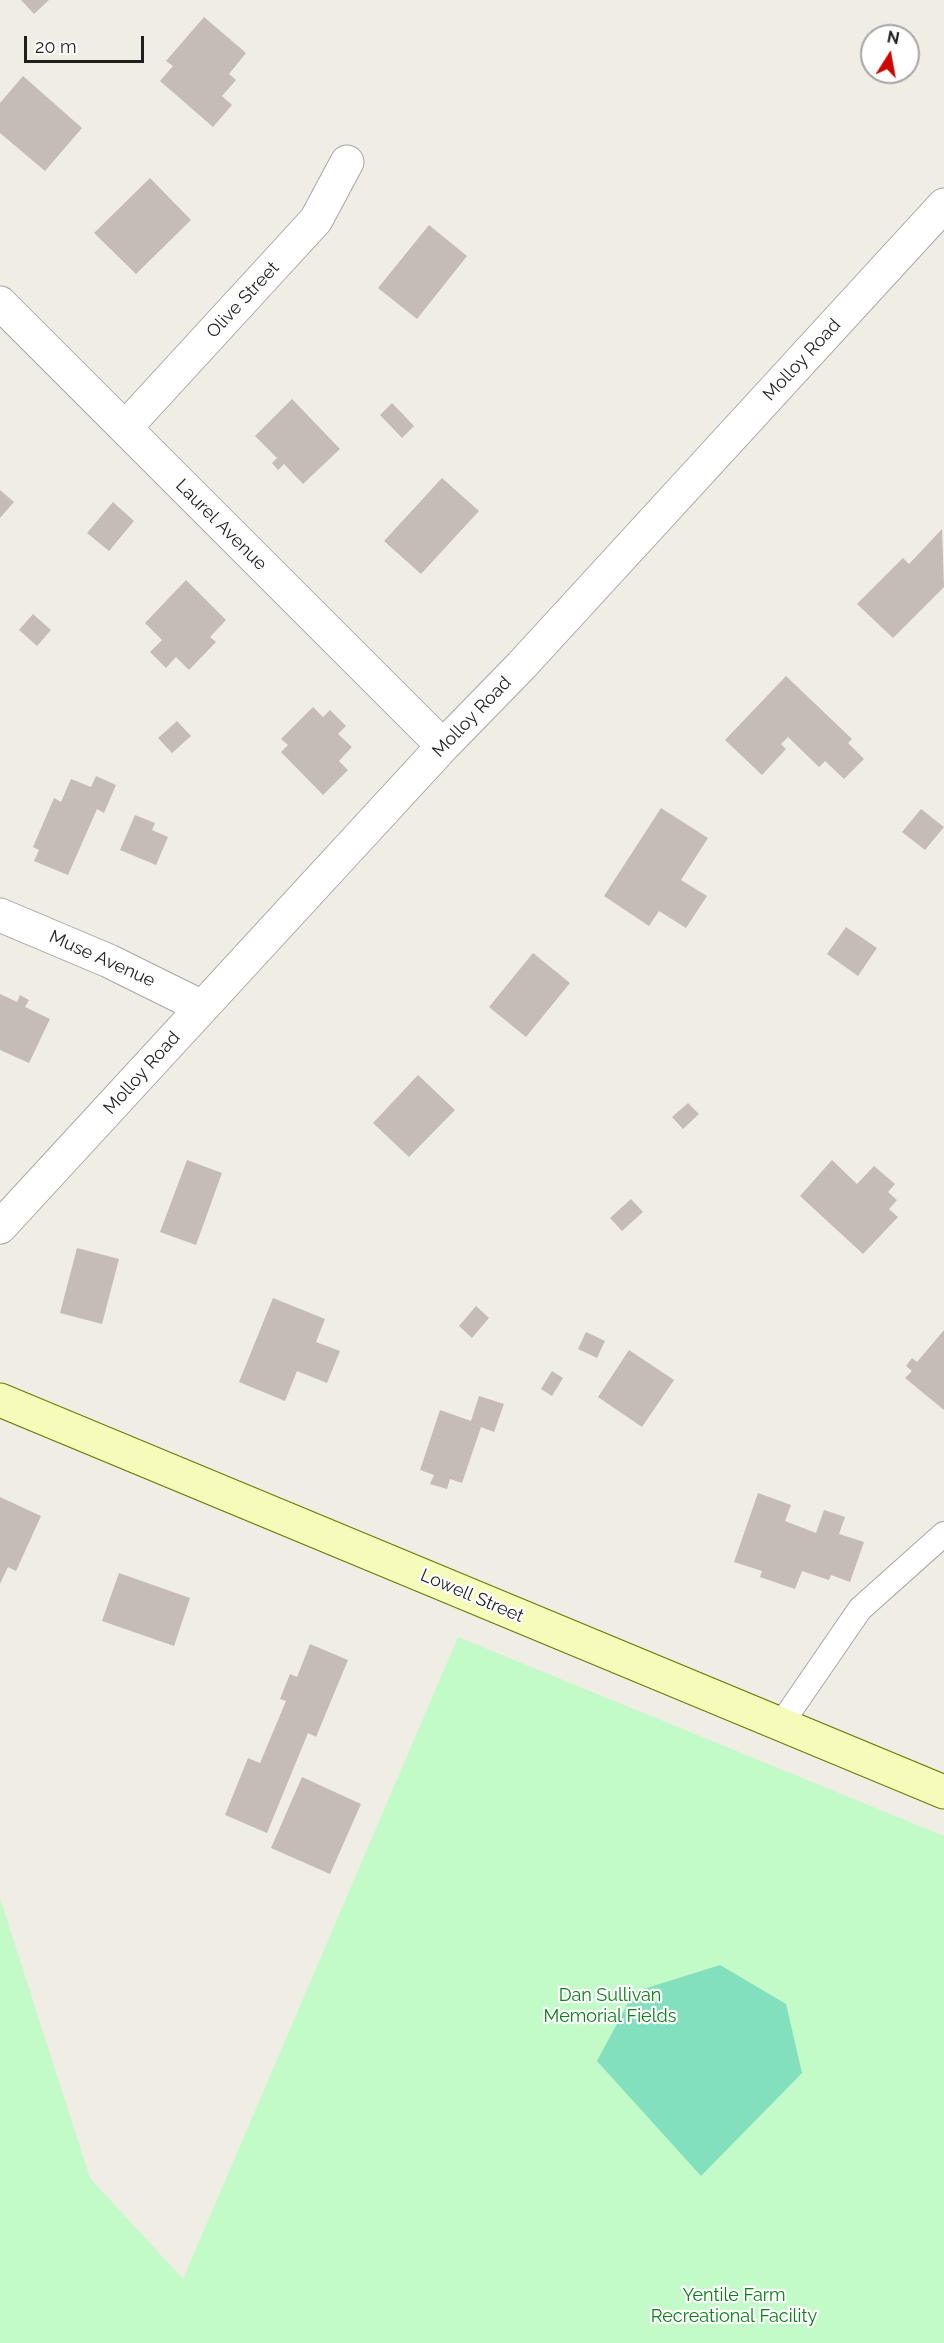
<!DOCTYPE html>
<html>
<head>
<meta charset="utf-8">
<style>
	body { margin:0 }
	#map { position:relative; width:944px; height:2343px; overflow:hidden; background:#f0ede5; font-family:Raleway,sans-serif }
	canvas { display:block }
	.north { position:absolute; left:860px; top:24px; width:60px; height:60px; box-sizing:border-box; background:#fff; border:2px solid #a5a5a5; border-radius:50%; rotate:11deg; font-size:16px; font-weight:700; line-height:24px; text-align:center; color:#1f1f1f }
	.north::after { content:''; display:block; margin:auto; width:21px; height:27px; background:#cf0500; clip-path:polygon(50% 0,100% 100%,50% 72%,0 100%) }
	.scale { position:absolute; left:24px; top:36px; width:120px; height:27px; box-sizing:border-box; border:3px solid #1f1f1f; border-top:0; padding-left:8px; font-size:18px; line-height:21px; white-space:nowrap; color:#1f1f1f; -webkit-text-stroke:4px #fff; paint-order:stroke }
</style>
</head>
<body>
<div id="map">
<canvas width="944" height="2343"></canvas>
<div class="north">N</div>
<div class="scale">20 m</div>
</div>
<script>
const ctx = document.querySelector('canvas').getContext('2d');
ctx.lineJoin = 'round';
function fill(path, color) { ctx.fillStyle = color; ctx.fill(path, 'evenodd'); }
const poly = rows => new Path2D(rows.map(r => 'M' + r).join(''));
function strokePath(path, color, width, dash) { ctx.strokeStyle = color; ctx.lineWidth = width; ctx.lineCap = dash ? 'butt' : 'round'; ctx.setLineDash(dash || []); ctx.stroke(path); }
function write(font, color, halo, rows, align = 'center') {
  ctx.font = font + ' Raleway,sans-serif'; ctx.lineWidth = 4.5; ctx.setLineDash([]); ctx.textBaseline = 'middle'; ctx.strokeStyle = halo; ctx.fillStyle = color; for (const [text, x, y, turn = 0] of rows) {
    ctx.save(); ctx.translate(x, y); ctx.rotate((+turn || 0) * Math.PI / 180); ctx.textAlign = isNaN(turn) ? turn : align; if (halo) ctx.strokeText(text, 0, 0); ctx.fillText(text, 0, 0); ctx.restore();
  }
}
fill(poly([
	[458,1637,944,1836,944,2343,0,2343,0,1898,90,2178,183,2279]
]), '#c2fac8');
fill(poly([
	[720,1965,786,2004,802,2073,701,2176,597,2061,634,1992]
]), '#82e0be');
fill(poly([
	[21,0,49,0,34,14],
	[204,17,246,53,229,74,236,80,222,96,232,105,213,127,160,81,173,66,166,61],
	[23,76,82,128,45,171,0,133,0,103],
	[150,178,191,220,136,274,94,233],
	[429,225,467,256,417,319,378,288],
	[292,399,340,449,303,484,284,464,278,470,272,463,277,458,255,436],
	[392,403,414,426,402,438,380,415],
	[442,478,479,511,421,574,384,541],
	[0,490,14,502,0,518],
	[113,502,134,521,109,551,87,533],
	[942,529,944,587,893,638,857,604,903,558,909,564],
	[186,580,226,620,210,637,216,642,189,670,176,657,166,668,150,652,162,640,145,623],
	[33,614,51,630,37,646,19,630],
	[786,676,852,739,848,743,864,759,844,779,825,761,819,767,788,737,781,744,786,749,762,775,725,740],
	[313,707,323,717,330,710,346,726,338,734,352,747,339,761,348,770,323,795,281,752,288,745,281,739],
	[177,721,191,736,172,753,158,738],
	[96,776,116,785,104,813,97,809,68,875,34,861,39,850,33,847,54,798,61,802,71,779,91,787],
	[661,808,708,838,681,880,707,896,686,928,659,911,649,926,604,896],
	[921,809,944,827,925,850,902,832],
	[135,815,155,823,152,830,168,837,156,865,120,850],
	[846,927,877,948,858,976,827,954],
	[533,953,570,983,526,1037,489,1007],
	[0,994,17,1002,20,995,29,1000,25,1007,50,1019,29,1063,0,1050],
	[418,1075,455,1110,409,1157,373,1123],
	[688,1103,699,1114,683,1129,672,1117],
	[187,1160,222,1173,196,1245,160,1232],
	[832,1160,857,1184,874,1166,895,1184,888,1192,897,1200,889,1209,898,1217,863,1254,800,1196],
	[631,1199,643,1212,622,1231,610,1218],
	[77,1248,119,1259,102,1324,60,1313],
	[273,1298,325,1319,316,1342,340,1351,327,1383,297,1371,285,1401,239,1382],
	[476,1306,489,1318,472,1338,459,1326],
	[944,1330,944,1410,905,1378,912,1371,906,1366,912,1358,917,1362],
	[586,1332,605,1341,597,1358,578,1349],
	[629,1350,674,1380,642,1427,598,1397],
	[552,1371,563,1378,552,1396,541,1389],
	[479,1396,504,1404,494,1432,481,1427,462,1483,450,1479,447,1489,430,1484,434,1475,420,1470,440,1410,471,1421],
	[758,1493,791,1505,785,1521,816,1533,824,1510,845,1517,839,1534,864,1542,850,1582,831,1575,829,1580,802,1571,795,1589,760,1577,762,1571,734,1562],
	[0,1497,41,1516,16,1571,8,1567,0,1584],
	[119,1573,190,1598,174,1646,102,1621],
	[310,1644,348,1660,316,1737,308,1733,267,1833,225,1815,248,1758,260,1763,286,1701,280,1699,290,1674,297,1677],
	[302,1777,361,1804,330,1874,271,1848]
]), '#c5bcb5');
const service = poly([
	[781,1724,860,1609,944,1534]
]);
const minor = poly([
	[0,303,443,746],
	[125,428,316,220,347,162],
	[0,915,109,961,202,1007],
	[0,1227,443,746,521,666,944,205]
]);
const secondary = poly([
	[0,1400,944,1792]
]);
strokePath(service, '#a6a6a6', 26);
strokePath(minor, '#a6a6a6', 35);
strokePath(secondary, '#6a7a03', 35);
strokePath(service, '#fff', 24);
strokePath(minor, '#fff', 33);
strokePath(secondary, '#f6fbb9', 33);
write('18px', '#1f1f1f', '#fff', [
	["Olive Street",243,300,-47],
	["Molloy Road",802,360,-47],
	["Laurel Avenue",221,525,45],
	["Molloy Road",472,717,-46],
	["Muse Avenue",102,959,24],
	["Molloy Road",142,1073,-48],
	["Lowell Street",472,1596,23]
]);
write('18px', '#0a8116', '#fff', [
	["Dan Sullivan",610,1996],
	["Memorial Fields",610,2017],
	["Yentile Farm",734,2296],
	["Recreational Facility",734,2317]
]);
</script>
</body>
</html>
